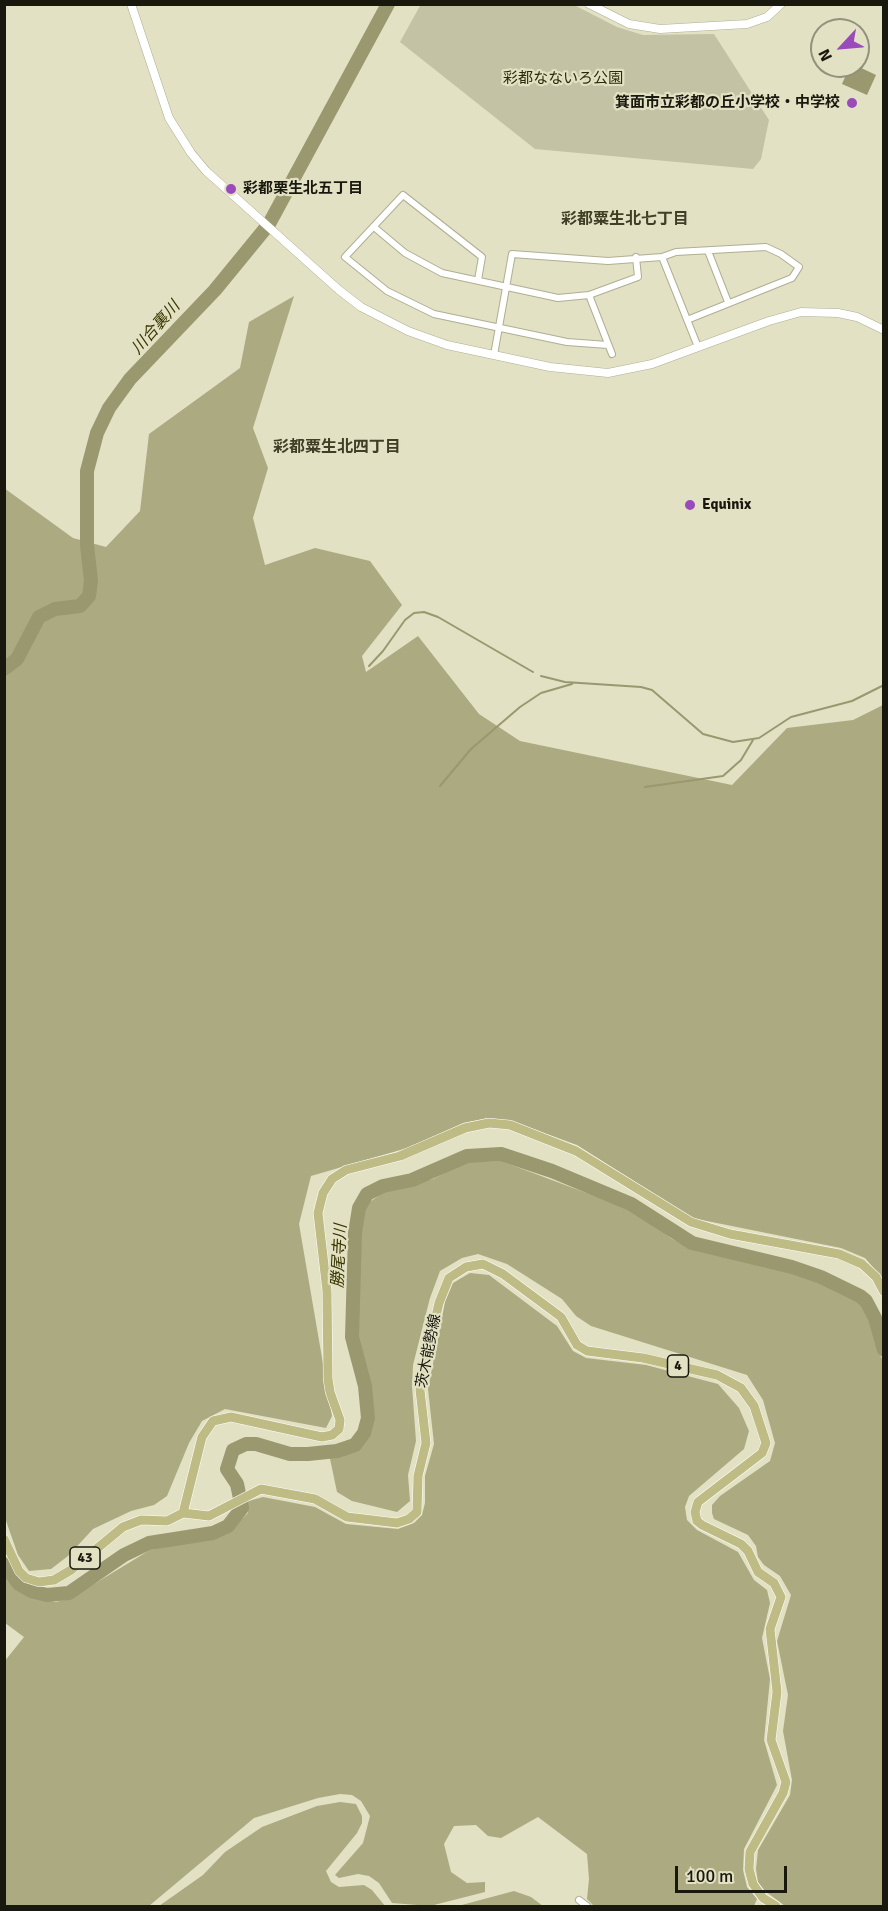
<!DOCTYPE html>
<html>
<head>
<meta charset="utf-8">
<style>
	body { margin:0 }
	#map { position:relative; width:888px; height:1911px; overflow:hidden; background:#e2e1c4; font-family:Signika,sans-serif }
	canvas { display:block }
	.frame { position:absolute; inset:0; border:6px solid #19180e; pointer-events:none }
	.north { position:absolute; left:810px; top:18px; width:60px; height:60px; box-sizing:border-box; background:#e2e1c4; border:2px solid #92917b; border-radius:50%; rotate:244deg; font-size:16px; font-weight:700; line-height:24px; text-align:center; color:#19180e }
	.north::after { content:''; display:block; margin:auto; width:21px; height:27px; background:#9a4aba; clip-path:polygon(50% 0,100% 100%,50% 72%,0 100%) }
	.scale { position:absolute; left:675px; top:1866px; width:112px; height:27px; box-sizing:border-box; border:3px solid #19180e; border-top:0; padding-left:8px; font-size:18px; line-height:21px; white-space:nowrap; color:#19180e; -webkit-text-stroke:4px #e2e1c4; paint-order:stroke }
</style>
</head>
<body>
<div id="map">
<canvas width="888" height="1911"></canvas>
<div class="frame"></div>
<div class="north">N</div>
<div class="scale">100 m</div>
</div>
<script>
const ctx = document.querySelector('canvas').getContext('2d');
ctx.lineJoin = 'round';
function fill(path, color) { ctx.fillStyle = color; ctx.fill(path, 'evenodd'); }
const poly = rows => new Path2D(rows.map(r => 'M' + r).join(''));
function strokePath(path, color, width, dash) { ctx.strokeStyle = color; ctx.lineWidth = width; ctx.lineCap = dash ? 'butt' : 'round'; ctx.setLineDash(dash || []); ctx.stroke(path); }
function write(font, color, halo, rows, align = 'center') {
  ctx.font = font + ' Signika,"Noto Sans JP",sans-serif'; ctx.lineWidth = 4.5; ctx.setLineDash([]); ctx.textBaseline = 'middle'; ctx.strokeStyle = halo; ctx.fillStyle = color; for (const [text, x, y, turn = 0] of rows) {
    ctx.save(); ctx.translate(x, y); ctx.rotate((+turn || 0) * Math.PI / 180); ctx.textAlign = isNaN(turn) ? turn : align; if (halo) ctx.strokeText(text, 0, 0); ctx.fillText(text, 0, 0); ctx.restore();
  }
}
fill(poly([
	[421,4,574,5,617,27,643,35,714,34,769,120,761,159,753,169,535,149,400,42]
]), '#c3c2a4');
fill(poly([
	[294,296,253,428,268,468,253,518,265,565,315,548,370,561,402,605,362,656,366,672,418,636,479,714,520,741,732,785,787,728,853,720,883,705,883,1279,865,1258,841,1248,692,1218,577,1145,511,1121,488,1118,463,1123,407,1148,311,1176,299,1224,332,1416,326,1428,225,1409,202,1421,189,1443,167,1496,154,1505,131,1511,93,1529,68,1556,51,1569,29,1571,18,1555,4,1515,4,488,73,538,106,547,140,511,149,434,240,368,249,322],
	[501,1161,632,1210,672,1239,692,1249,794,1273,859,1299,870,1320,878,1353,884,1361,883,1906,785,1906,765,1891,758,1882,756,1869,758,1850,790,1795,792,1780,783,1731,788,1695,777,1641,791,1595,780,1576,764,1565,758,1557,756,1546,748,1535,714,1519,712,1513,712,1505,720,1496,770,1461,775,1443,763,1400,747,1375,591,1326,576,1316,562,1299,507,1264,478,1254,462,1258,440,1271,430,1298,413,1365,412,1386,416,1441,408,1475,410,1501,397,1512,352,1501,337,1492,329,1454,342,1454,362,1445,374,1417,371,1384,357,1336,359,1233,365,1205,386,1191,433,1179,467,1162],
	[470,1273,489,1275,557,1326,573,1351,586,1358,646,1365,718,1384,739,1408,749,1431,744,1449,689,1496,685,1507,687,1520,697,1530,738,1552,754,1580,767,1590,770,1603,762,1638,770,1679,764,1740,777,1785,744,1849,743,1870,747,1887,757,1899,754,1906,594,1906,587,1899,589,1879,587,1854,538,1817,501,1838,488,1836,476,1825,454,1826,444,1844,451,1872,467,1883,485,1882,485,1892,430,1906,392,1903,379,1883,369,1876,358,1874,339,1878,335,1875,363,1843,370,1816,361,1801,352,1795,340,1794,318,1798,254,1818,149,1906,5,1906,4,1662,24,1637,5,1623,5,1575,15,1589,28,1597,56,1602,71,1598,150,1550,214,1537,230,1531,248,1513,245,1502,263,1497,315,1507,346,1524,398,1529,414,1523,422,1515,425,1503,425,1476,434,1444,428,1389,445,1302,453,1283],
	[340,1802,356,1804,362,1816,362,1823,357,1833,326,1871,331,1882,339,1887,364,1885,372,1890,385,1906,159,1906,203,1875,225,1852,262,1827,317,1806],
	[514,1891,531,1897,543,1906,458,1906]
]), '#acaa80');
fill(poly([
	[850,66,857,66,876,75,867,95,842,84]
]), '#9a986e');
strokePath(poly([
	[369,666,383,651,405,620,414,613,424,612,438,617,533,672],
	[541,676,565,682,641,687,652,690,703,734,733,742,759,738,791,717,852,701,884,685],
	[440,786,471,749,520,707,541,693,572,684],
	[645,787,723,776,741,760,753,740]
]), '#9a986e', 2);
strokePath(poly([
	[4,669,17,659,39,617,55,609,80,606,89,596,91,581,87,545,87,471,97,433,109,408,130,379,215,290,269,224,388,4],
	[4,1564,19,1584,31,1591,47,1595,69,1593,124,1555,149,1543,213,1533,228,1526,242,1508,237,1484,227,1469,233,1450,246,1444,256,1444,290,1454,308,1454,337,1451,355,1445,364,1433,368,1418,365,1386,352,1337,355,1233,359,1208,367,1194,383,1186,412,1180,467,1156,501,1154,552,1171,631,1204,692,1243,792,1267,821,1277,860,1296,866,1301,875,1318,884,1350]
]), '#9a986e', 14);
const minor = poly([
	[374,227,405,253,442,273,558,298,589,295,638,277,636,257],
	[708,251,728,302],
	[662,257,698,347],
	[478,280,482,257,403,195,345,257,387,291,434,314,567,342,608,345],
	[589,295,612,354],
	[494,355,512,254,608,261,662,257,676,252,766,247,781,254,799,267,792,278,687,320],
	[579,1900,587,1906]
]);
const tertiary = poly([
	[131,4,169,118,191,153,206,171,339,290,361,307,408,331,447,345,550,367,608,373,652,364,769,321,801,312,838,313,857,317,884,330],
	[589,4,629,24,660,29,747,24,767,17,781,4]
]);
const primary = poly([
	[183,1513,209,1516,261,1489,315,1499,347,1517,397,1523,409,1519,417,1512,418,1476,426,1443,420,1390,424,1367,439,1303,449,1278,466,1267,483,1264,503,1274,561,1317,577,1345,587,1351,643,1358,717,1375,741,1388,754,1406,766,1443,762,1453,698,1502,695,1512,697,1521,702,1525,741,1544,748,1551,758,1572,774,1583,781,1597,770,1629,777,1692,771,1740,786,1782,783,1793,750,1852,749,1869,753,1884,763,1898,776,1906],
	[183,1513,202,1437,213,1421,231,1417,322,1437,332,1435,339,1429,340,1420,330,1392,328,1379,327,1291,318,1213,323,1193,332,1179,346,1170,400,1156,465,1128,489,1123,510,1125,576,1151,691,1222,730,1234,839,1254,862,1264,876,1277,884,1292],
	[4,1539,19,1571,26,1578,39,1582,54,1580,71,1570,123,1527,141,1520,167,1521,183,1513]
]);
strokePath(minor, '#b0ae93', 8);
strokePath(tertiary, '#b0ae93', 9);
strokePath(primary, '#fff', 10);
strokePath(minor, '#fff', 6);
strokePath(tertiary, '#fff', 8);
strokePath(primary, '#bfbb84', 9);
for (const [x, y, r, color] of [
	[852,103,6,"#9a4aba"],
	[231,189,6,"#9a4aba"],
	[690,505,6,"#9a4aba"]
]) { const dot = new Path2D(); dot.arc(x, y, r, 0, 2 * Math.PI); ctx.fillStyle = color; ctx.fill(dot); strokePath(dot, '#e2e1c4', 2); }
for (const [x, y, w] of [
	[678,1366,21],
	[85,1558,30]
]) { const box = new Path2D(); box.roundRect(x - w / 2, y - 11, w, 22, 4.5); ctx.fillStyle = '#e2e1c4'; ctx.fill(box); strokePath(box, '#19180e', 1.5); }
write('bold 14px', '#19180e', null, [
	["4",678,1366],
	["43",85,1558]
]);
write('15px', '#2d2b07', '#e2e1c4', [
	["彩都なないろ公園",563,79]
]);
write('bold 15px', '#19180e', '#e2e1c4', [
	["箕面市立彩都の丘小学校・中学校",840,103,"right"],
	["彩都栗生北五丁目",243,189],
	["Equinix",702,505]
], 'left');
write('15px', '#19180e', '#e2e1c4', [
	["茨木能勢線",429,1351,-79]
]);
write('bold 16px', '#403e26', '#e2e1c4', [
	["彩都粟生北七丁目",625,220],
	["彩都粟生北四丁目",337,448]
]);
write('italic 16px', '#3a3600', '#e2e1c4', [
	["川合裏川",156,328,-49],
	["勝尾寺川",340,1256,-87]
]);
</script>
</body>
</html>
